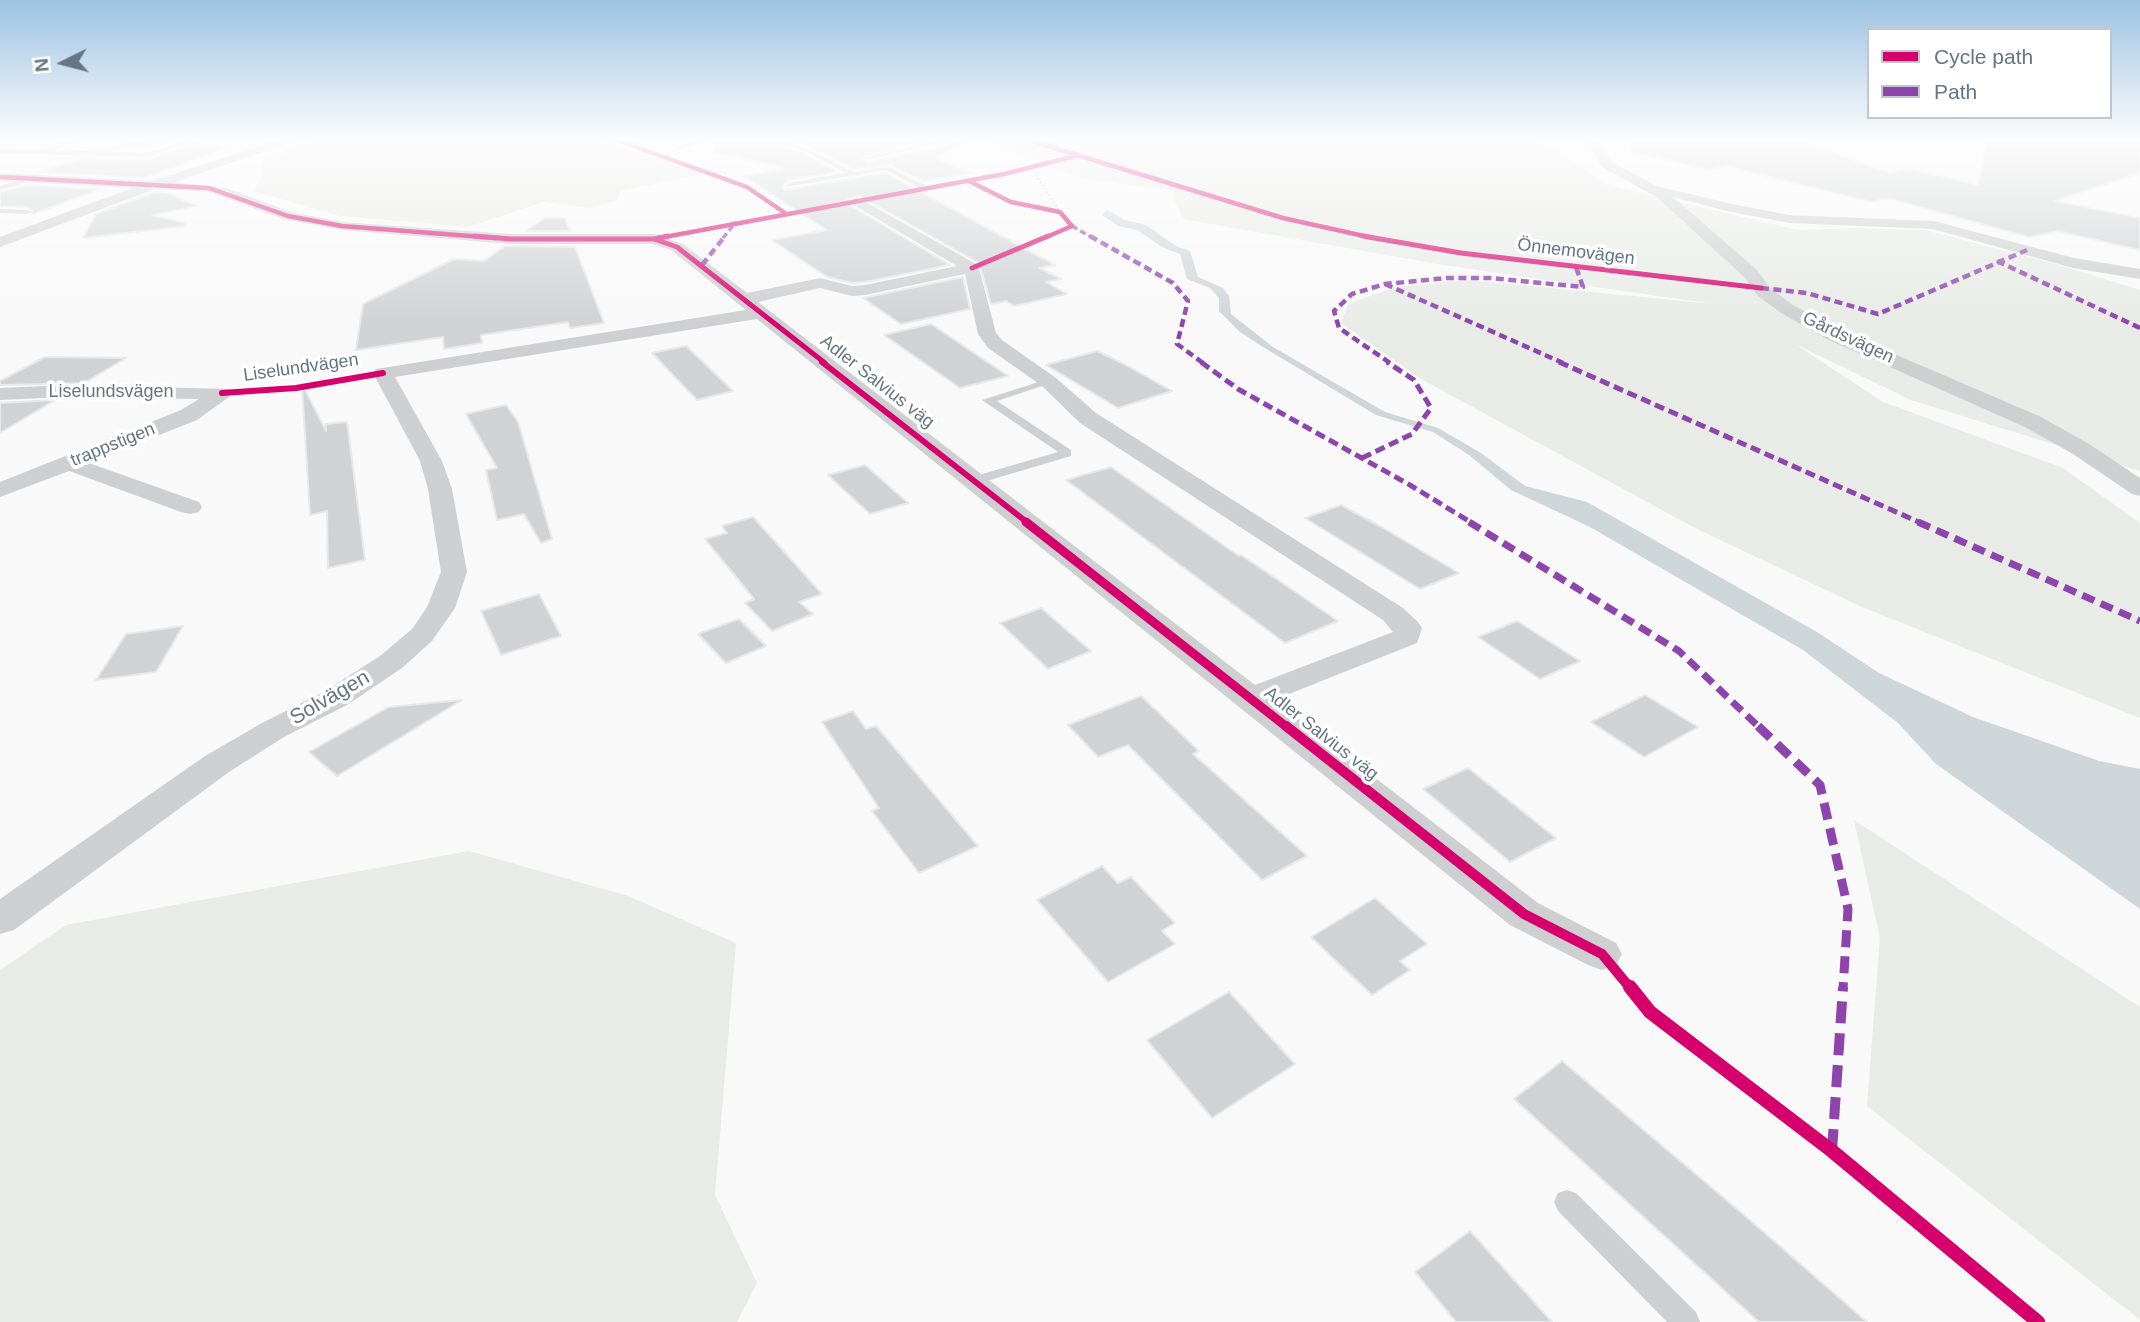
<!DOCTYPE html>
<html>
<head>
<meta charset="utf-8">
<style>
	body { margin:0 }
	#map { position:relative; width:2140px; height:1322px; overflow:hidden; background:#f9f9f9; font-family:Arial,sans-serif }
	canvas { display:block }
	.legend { position:absolute; left:1867px; top:28px; width:245px; height:91px; box-sizing:border-box; background:#fff; border:2px solid #c1c8cd; margin:0; padding:9px 12px; list-style:none; font-size:21px; color:#657683 }
	.legend li { display:flex; align-items:center; gap:14px; height:35px }
	.legend b { width:35px; border:2px solid #c1c8cd }
	.north { position:absolute; left:28px; top:28px; width:70px; height:70px; -webkit-text-stroke:5px #fff; paint-order:stroke; rotate:264deg; font-size:19px; font-weight:700; line-height:28px; text-align:center; color:#657683 }
	.north::after { content:''; display:block; margin:auto; width:24px; height:32px; background:#657683; clip-path:polygon(50% 0,100% 100%,50% 72%,0 100%) }
</style>
</head>
<body>
<div id="map">
<canvas width="2140" height="1322"></canvas>
<ul class="legend">
<li><b style="height:9px;background:#d6006c"></b>Cycle path</li>
<li><b style="height:9px;background:#8e44ad"></b>Path</li>
</ul>
<div class="north">N</div>
</div>
<script>
const ctx = document.querySelector('canvas').getContext('2d');
ctx.lineJoin = 'round';
function fill(path, color) { ctx.fillStyle = color; ctx.fill(path, 'evenodd'); }
const poly = rows => new Path2D(rows.map(r => 'M' + r).join(''));
function strokePath(path, color, width, dash) { ctx.strokeStyle = color; ctx.lineWidth = width; ctx.lineCap = dash ? 'butt' : 'round'; ctx.setLineDash(dash || []); ctx.stroke(path); }
function write(font, color, halo, rows, align = 'center') {
  ctx.font = font + ' Arial,sans-serif'; ctx.lineWidth = 7; ctx.setLineDash([]); ctx.textBaseline = 'middle'; ctx.strokeStyle = halo; ctx.fillStyle = color; for (const [text, x, y, turn = 0] of rows) {
    ctx.save(); ctx.translate(x, y); ctx.rotate((+turn || 0) * Math.PI / 180); ctx.textAlign = isNaN(turn) ? turn : align; if (halo) ctx.strokeText(text, 0, 0); ctx.fillText(text, 0, 0); ctx.restore();
  }
}
fill(poly([
	[315,139,595,139,702,174,621,191,617,201,589,208,544,202,468,227,339,216,253,191,261,179,263,161],
	[982,139,1538,139,1608,185,1798,230,1853,228,1925,230,2056,264,2140,290,2140,471,1911,400,1795,344,1883,402,2063,468,2140,523,2140,718,1862,607,1695,528,1421,379,1341,323,1348,304,1395,287,1469,280,1714,304,1443,265,1183,219,1173,197,1174,191,1081,178],
	[1854,820,2140,1007,2140,1320,1867,1106,1880,938],
	[469,851,628,896,736,943,715,1195,757,1283,737,1322,0,1322,0,970,66,925]
]), '#e8ebe6');
fill(poly([
	[1107,210,1125,220,1146,225,1176,246,1190,251,1198,277,1223,288,1229,296,1231,314,1273,347,1385,412,1438,428,1481,453,1525,486,1587,502,1817,632,1879,673,1973,717,2099,761,2140,769,2140,909,1936,764,1898,723,1803,650,1590,527,1511,490,1469,455,1433,432,1376,415,1263,347,1240,332,1219,311,1219,298,1210,288,1187,279,1180,254,1162,247,1137,230,1118,226,1102,215]
]), '#ced6d9');
const building = poly([
	[719,139,764,139,803,153,838,172,788,180,782,187,785,190,886,173,1055,265,1040,268,1061,279,1046,282,1067,294,1014,306,1006,301,991,304,979,263,858,195,847,200,851,206,950,265,865,282,852,283,827,277,772,240,827,230,744,176,785,168,714,152,715,142,719,139],
	[784,139,932,139,861,157,867,163,947,145,949,142,946,139,970,139,935,158,970,173,923,181,890,165,854,169,809,147,784,139],
	[1631,139,1793,139,1890,173,1908,169,1978,185,1987,139,2140,139,2140,173,2054,201,2140,218,2140,250,2058,231,2029,237,1888,198,1872,202,1726,166,1709,170,1630,151,1631,139],
	[128,143,146,143,167,144,148,150,110,149,128,143],
	[191,144,228,147,144,178,38,172,83,158,150,159,191,144],
	[27,185,100,189,33,214,32,210,27,207,0,206,0,192,27,185],
	[155,192,165,192,197,206,152,215,185,223,185,226,83,238,96,214,155,192],
	[545,218,565,218,570,231,526,231,545,218],
	[505,246,575,247,604,323,570,328,568,322,481,335,482,343,444,349,443,337,356,350,363,304,454,259,484,261,505,246],
	[963,277,970,309,901,324,863,298,963,277],
	[931,324,1008,376,960,388,884,335,931,324],
	[686,346,702,361,733,391,697,400,652,353,686,346],
	[1097,351,1124,364,1172,391,1118,408,1046,365,1097,351],
	[45,357,126,358,84,383,0,385,0,381,45,357],
	[302,384,326,431,326,424,347,422,365,560,328,568,327,511,310,515,302,384],
	[55,400,0,433,0,403,55,400],
	[506,405,518,422,552,539,541,543,524,514,497,520,486,470,497,468,466,414,506,405],
	[865,465,908,503,870,514,828,475,865,465],
	[1111,467,1239,556,1241,555,1338,621,1285,643,1066,480,1111,467],
	[1341,505,1383,528,1459,573,1420,589,1305,518,1341,505],
	[753,517,822,594,799,602,813,614,772,631,745,603,754,599,705,539,727,533,722,526,753,517],
	[539,594,561,636,501,655,481,611,539,594],
	[1041,608,1091,651,1048,669,1000,623,1041,608],
	[739,619,766,646,726,663,698,634,739,619],
	[1517,621,1580,661,1540,679,1478,637,1517,621],
	[183,626,156,672,96,680,126,634,183,626],
	[1645,695,1698,727,1644,757,1591,722,1645,695],
	[1141,696,1199,751,1193,754,1307,856,1262,880,1128,745,1098,757,1068,725,1141,696],
	[462,700,337,776,309,752,389,707,462,700],
	[853,711,866,729,876,726,978,846,919,873,872,811,879,808,822,722,853,711],
	[1468,768,1556,838,1510,862,1423,789,1468,768],
	[1102,866,1118,883,1131,877,1175,923,1162,931,1175,944,1108,982,1037,900,1102,866],
	[1375,898,1427,944,1400,961,1410,970,1372,995,1311,937,1375,898],
	[1229,992,1295,1064,1212,1118,1147,1040,1229,992],
	[1562,1061,1744,1215,1867,1322,1759,1322,1514,1099,1562,1061],
	[1470,1231,1552,1322,1456,1322,1415,1272,1470,1231]
]);
fill(building, '#d0d2d3');
strokePath(building, '#e8e8e8', 2);
strokePath(poly([
	[1674,139,1707,139],
	[1031,168,1060,212]
]), '#cbcccd', 2, [2, 2]);
fill(poly([
	[76,139,179,141,84,140,54,150,148,153,189,139,198,139,149,157,0,153,0,149,41,150,76,139],
	[706,139,716,139,676,150,673,148,706,139],
	[767,139,776,139,808,149,854,172,889,167,932,189,925,191,886,170,785,187,788,183,846,173,804,151,767,139],
	[934,139,942,139,946,142,866,160,863,158,937,141,934,139],
	[29,177,32,181,0,190,0,186,29,177],
	[0,209,27,210,31,212,27,214,0,213,0,209],
	[1045,380,1054,382,997,401,1071,450,1071,456,980,483,972,483,972,477,1058,452,982,400,1045,380],
	[1567,1190,1576,1193,1696,1312,1700,1322,1667,1322,1558,1211,1554,1202,1558,1193,1567,1190]
]), '#cecfd0');
fill(poly([
	[282,139,300,139,175,182,226,188,291,212,342,222,511,234,654,234,683,244,747,293,820,278,852,286,865,285,957,266,852,204,850,201,857,197,978,265,996,333,1002,340,1056,378,1096,413,1403,608,1418,622,1422,628,1417,643,1274,700,1538,903,1616,943,1622,954,1616,965,1602,970,1588,965,1510,925,757,319,395,377,442,461,452,489,467,572,455,608,432,641,402,668,347,705,284,737,229,772,14,930,0,934,0,899,205,756,262,723,325,691,380,656,412,629,427,607,441,572,428,489,420,461,373,373,376,369,746,310,671,250,652,244,511,244,342,230,283,219,209,192,155,189,0,247,0,237,132,188,0,181,0,173,152,181,282,139],
	[965,274,978,334,988,348,1042,386,1080,423,1383,620,1393,632,1255,685,758,302,820,288,852,296,865,295,965,274],
	[1587,139,1599,139,1612,162,1657,186,1728,203,1789,215,1934,221,2074,258,2140,269,2140,279,2073,268,1933,229,1789,223,1727,211,1673,197,1757,270,1770,288,1793,305,1841,331,2041,417,2089,444,2140,478,2140,496,2132,494,2073,454,2025,427,1827,339,1781,313,1758,296,1745,278,1658,198,1602,167,1587,139],
	[1882,139,1895,139,1889,143,1882,139],
	[67,385,229,389,232,393,229,397,197,420,89,463,199,502,202,507,199,512,190,514,181,512,69,471,0,497,0,482,181,410,199,399,67,397,0,400,0,388,67,385]
]), '#cecfd0');
strokePath(poly([
	[1072,226,1093,238],
	[723,238,736,222]
]), '#8e44ad', 3.5, [6, 3.5]);
strokePath(poly([
	[1090,236,1173,283,1188,301,1177,344,1203,363],
	[1997,261,2140,328],
	[702,265,725,236],
	[1385,284,1563,363],
	[1761,288,1807,293,1878,314,2027,250],
	[1390,363,1339,328,1334,311,1352,294,1385,284,1446,278,1490,278,1583,287,1576,267]
]), '#8e44ad', 4.5, [8, 4.5]);
strokePath(poly([
	[1201,362,1238,389,1410,485,1472,523],
	[1559,362,1921,523],
	[1362,458,1412,434,1431,408,1414,380,1387,362]
]), '#8e44ad', 5, [10, 5]);
strokePath(poly([
	[1469,522,1679,651,1760,728],
	[1918,522,2140,621]
]), '#8e44ad', 7, [13, 7]);
strokePath(poly([
	[1758,726,1820,785,1848,909,1843,989]
]), '#8e44ad', 9, [17, 9]);
strokePath(poly([
	[1832,1151,1843,987]
]), '#8e44ad', 10, [22, 10]);
strokePath(poly([
	[614,139,747,187,785,213],
	[1025,139,1283,218,1373,238],
	[0,177,209,188,288,216,342,226,496,238],
	[969,181,1011,202,1060,212,1072,226,1044,238],
	[659,238,1004,174,1079,155]
]), '#d6006c', 4.5);
strokePath(poly([
	[474,236,511,239,654,239,677,247,825,363],
	[1363,236,1461,253,1761,288],
	[654,239,668,236],
	[972,268,1048,236]
]), '#d6006c', 5);
strokePath(poly([
	[822,362,1028,523],
	[222,393,296,388,383,373]
]), '#d6006c', 6);
strokePath(poly([
	[1026,522,1288,728]
]), '#d6006c', 9);
strokePath(poly([
	[1286,726,1524,914,1602,954,1631,989]
]), '#d6006c', 10);
strokePath(poly([
	[1630,987,1650,1012,1832,1151,2038,1322]
]), '#d6006c', 14);
const sky = ctx.createLinearGradient(0, 0, 0, 324);
sky.addColorStop(0, '#9dc2e2');
sky.addColorStop(0.43, '#fcfcfc');
sky.addColorStop(1, '#fcfcfc00');
ctx.fillStyle = sky;
ctx.fillRect(0, 0, 2140, 324);
write('18px', '#657683', '#fff', [
	["Önnemovägen",1576,252,7],
	["Gårdsvägen",1848,338,25],
	["Liselundvägen",301,368,-8],
	["Adler Salvius väg",877,382,38],
	["Liselundsvägen",111,392],
	["trappstigen",113,445,-22],
	["Adler Salvius väg",1321,734,38]
]);
write('21px', '#657683', '#fff', [
	["Solvägen",330,698,-30]
]);
</script>
</body>
</html>
